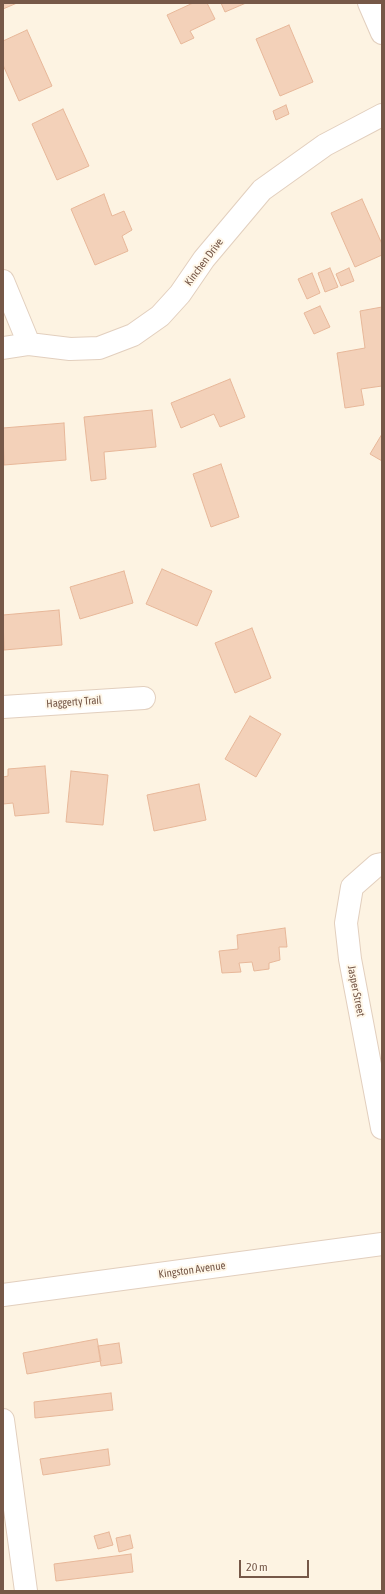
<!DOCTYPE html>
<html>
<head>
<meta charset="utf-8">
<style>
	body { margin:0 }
	#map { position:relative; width:385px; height:1594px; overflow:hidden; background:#fdf3e2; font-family:"Asap Condensed",sans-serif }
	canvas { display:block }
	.frame { position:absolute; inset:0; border:4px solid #765848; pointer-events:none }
	.scale { position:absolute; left:239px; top:1560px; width:70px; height:18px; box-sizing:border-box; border:2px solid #765848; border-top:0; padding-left:5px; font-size:12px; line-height:14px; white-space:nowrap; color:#765848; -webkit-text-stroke:3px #fff7e9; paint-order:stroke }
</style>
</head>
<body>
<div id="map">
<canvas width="385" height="1594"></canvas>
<div class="frame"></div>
<div class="scale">20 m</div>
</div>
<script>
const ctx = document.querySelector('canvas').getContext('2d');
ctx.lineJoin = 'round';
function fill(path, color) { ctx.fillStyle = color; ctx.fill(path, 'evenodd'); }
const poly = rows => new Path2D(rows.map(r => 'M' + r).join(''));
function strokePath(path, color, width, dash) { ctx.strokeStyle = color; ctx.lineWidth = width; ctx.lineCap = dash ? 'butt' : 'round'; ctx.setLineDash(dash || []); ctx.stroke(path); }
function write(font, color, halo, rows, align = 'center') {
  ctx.font = font + ' "Asap Condensed",sans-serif'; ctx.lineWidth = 4; ctx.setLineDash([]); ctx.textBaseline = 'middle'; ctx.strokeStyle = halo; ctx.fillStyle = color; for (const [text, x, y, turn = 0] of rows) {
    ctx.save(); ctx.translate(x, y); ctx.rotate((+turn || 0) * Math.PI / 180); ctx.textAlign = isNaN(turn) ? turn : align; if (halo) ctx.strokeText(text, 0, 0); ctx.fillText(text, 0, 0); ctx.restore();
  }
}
const building = poly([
	[3,3,17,3,3,9,3,3],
	[193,3,207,3,215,19,190,31,194,38,181,44,167,15,193,3],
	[221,3,246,3,225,12,221,3],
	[289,25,313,82,280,96,256,39,289,25],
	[27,30,52,86,19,101,3,65,3,41,27,30],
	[286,105,289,114,276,120,273,111,286,105],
	[63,109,89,166,57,180,32,124,63,109],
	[104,194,112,216,124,211,132,230,122,236,128,251,95,265,71,209,104,194],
	[362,199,382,244,382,255,355,267,331,213,362,199],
	[330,268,338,287,325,292,318,273,330,268],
	[349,268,354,281,341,286,336,274,349,268],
	[312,273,320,293,307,299,298,279,312,273],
	[320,306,330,327,314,334,304,313,320,306],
	[382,307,382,386,361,389,364,405,345,408,337,353,365,348,360,311,382,307],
	[230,379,245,417,220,427,214,414,181,428,171,403,230,379],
	[152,410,156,447,104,452,106,479,91,481,84,417,152,410],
	[64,423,66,460,4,465,3,428,64,423],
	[382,434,382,461,370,454,382,434],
	[221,464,239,517,211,527,193,474,221,464],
	[162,569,212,591,197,626,146,604,162,569],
	[124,571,133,603,80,619,70,587,124,571],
	[59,610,62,645,4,650,3,615,59,610],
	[252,628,271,678,235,693,215,643,252,628],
	[250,716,281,734,256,777,225,759,250,716],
	[45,766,49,813,15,816,13,803,3,804,3,777,8,776,8,769,45,766],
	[71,771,108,775,103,825,66,822,71,771],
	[199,784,206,820,154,831,147,795,199,784],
	[285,928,287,947,279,947,280,960,269,963,269,969,254,971,252,962,239,963,241,972,222,973,219,951,238,949,237,935,285,928],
	[97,1339,101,1361,27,1374,23,1353,97,1339],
	[119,1343,122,1363,101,1366,98,1346,119,1343],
	[111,1393,113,1410,35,1418,34,1402,111,1393],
	[108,1449,110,1465,43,1475,40,1459,108,1449],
	[109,1532,113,1545,98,1549,94,1536,109,1532],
	[130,1535,133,1548,119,1552,116,1538,130,1535],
	[131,1554,133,1572,56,1581,54,1564,131,1554]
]);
fill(building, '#f3d1b9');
strokePath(building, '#e7b799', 1);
const minor = poly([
	[369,3,382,33],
	[3,281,29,344],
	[3,348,29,344,70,349,99,348,133,335,160,316,180,294,204,259,262,190,325,145,382,115],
	[3,707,144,698],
	[382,864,377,865,352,887,346,923,350,959,382,1128],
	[3,1295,382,1244],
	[3,1420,26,1591]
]);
strokePath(minor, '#e2cfbe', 24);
strokePath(minor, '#fff', 22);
write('11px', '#765848', '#fff7e9', [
	["Kinchen Drive",204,262,-53],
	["Haggerty Trail",74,702,-4],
	["Jasper Street",356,991,79],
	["Kingston Avenue",192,1270,-8]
]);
</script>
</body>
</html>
